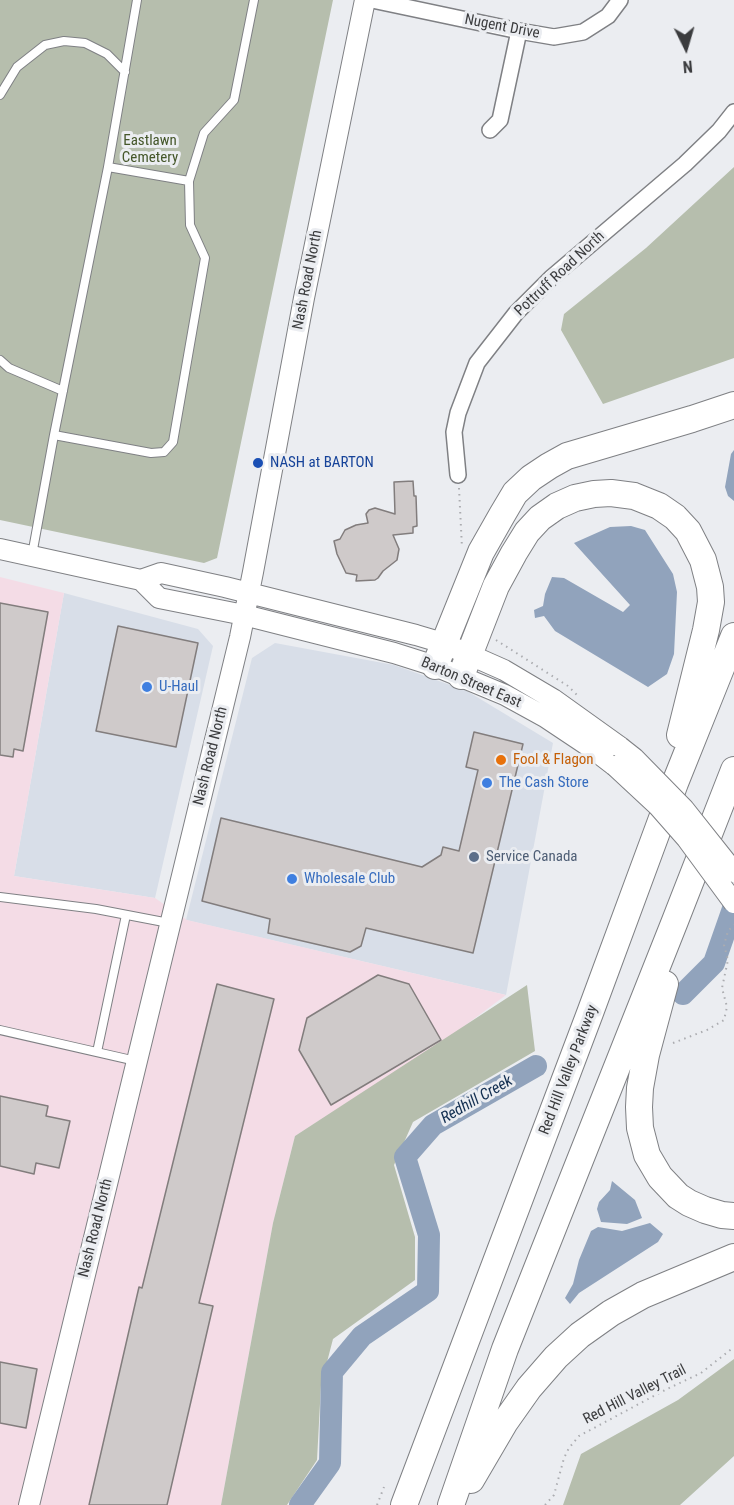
<!DOCTYPE html>
<html>
<head>
<meta charset="utf-8">
<style>
	body { margin:0 }
	#map { position:relative; width:734px; height:1505px; overflow:hidden; background:#ebedf1; font-family:"Roboto Condensed",sans-serif }
	canvas { display:block }
	.north { position:absolute; left:656px; top:18px; width:60px; height:60px; -webkit-text-stroke:4px #ebedf1; paint-order:stroke; rotate:175deg; font-size:16px; font-weight:700; line-height:24px; text-align:center; color:#3b3c3e }
	.north::after { content:''; display:block; margin:auto; width:21px; height:27px; background:#3b3c3e; clip-path:polygon(50% 0,100% 100%,50% 72%,0 100%) }
</style>
</head>
<body>
<div id="map">
<canvas width="734" height="1505"></canvas>
<div class="north">N</div>
</div>
<script>
const ctx = document.querySelector('canvas').getContext('2d');
ctx.lineJoin = 'round';
function fill(path, color) { ctx.fillStyle = color; ctx.fill(path, 'evenodd'); }
const poly = rows => new Path2D(rows.map(r => 'M' + r).join(''));
function strokePath(path, color, width, dash) { ctx.strokeStyle = color; ctx.lineWidth = width; ctx.lineCap = dash ? 'butt' : 'round'; ctx.setLineDash(dash || []); ctx.stroke(path); }
function write(font, color, halo, rows, align = 'center') {
  ctx.font = font + ' "Roboto Condensed",sans-serif'; ctx.lineWidth = 6; ctx.setLineDash([]); ctx.textBaseline = 'middle'; ctx.strokeStyle = halo; ctx.fillStyle = color; for (const [text, x, y, turn = 0] of rows) {
    ctx.save(); ctx.translate(x, y); ctx.rotate((+turn || 0) * Math.PI / 180); ctx.textAlign = isNaN(turn) ? turn : align; if (halo) ctx.strokeText(text, 0, 0); ctx.fillText(text, 0, 0); ctx.restore();
  }
}
fill(poly([
	[64,593,198,629,213,646,155,898,14,876],
	[275,643,394,665,467,691,553,743,506,995,186,920,252,658]
]), '#d8dee8');
fill(poly([
	[0,577,64,593,14,876,155,898,187,920,506,995,447,1039,295,1136,273,1223,221,1505,0,1505]
]), '#f4dce6');
fill(poly([
	[0,0,333,0,217,558,204,563,0,520],
	[734,167,734,358,603,404,561,330,564,314,646,248],
	[527,985,535,1051,413,1122,394,1165,415,1237,415,1280,333,1339,321,1385,317,1460,287,1505,221,1505,273,1223,295,1136],
	[734,1359,734,1456,680,1505,563,1505,581,1454,678,1400]
]), '#b6bead');
fill(poly([
	[734,450,734,501,728,496,725,487,731,454],
	[631,526,645,530,673,574,677,592,674,654,667,674,648,687,555,631,544,616,535,618,534,610,543,606,545,594,552,577,564,578,623,612,630,605,574,543,610,527],
	[612,1181,635,1200,642,1218,627,1224,601,1222,597,1209,599,1202,610,1190],
	[650,1223,663,1234,658,1242,579,1293,570,1304,565,1298,573,1284,579,1260,591,1231,598,1227,622,1231]
]), '#91a3bc');
strokePath(poly([
	[683,994,714,963,734,906],
	[300,1505,330,1463,332,1372,362,1336,428,1291,429,1235,405,1157,433,1125,536,1066]
]), '#91a3bc', 22);
const building = poly([
	[413,481,414,496,416,496,417,526,413,527,413,533,393,535,399,549,397,560,383,571,378,578,375,580,356,581,357,575,346,573,337,554,334,541,340,539,345,530,356,525,368,523,366,514,369,510,375,508,395,514,394,482,413,481],
	[0,603,48,612,23,751,14,749,13,757,0,755,0,603],
	[118,626,198,643,176,747,96,731,118,626],
	[474,732,523,744,473,953,366,928,361,946,350,952,268,933,270,919,202,901,221,818,422,867,441,855,443,847,459,851,478,770,466,767,474,732],
	[378,975,409,984,441,1040,331,1105,299,1050,307,1018,378,975],
	[217,984,274,999,199,1303,213,1306,167,1505,89,1505,139,1287,142,1288,217,984],
	[0,1096,48,1106,46,1116,70,1121,59,1168,36,1163,34,1174,0,1166,0,1096],
	[0,1362,37,1369,26,1428,0,1423,0,1362]
]);
fill(building, '#cfcaca');
strokePath(building, '#827d7d', 1.5);
const service = poly([
	[0,95,17,67,45,45,64,41,85,43,107,54,125,72],
	[108,167,189,181],
	[0,360,9,368,63,391],
	[54,435,151,453,164,452,173,442,205,258,190,225,189,181,204,133,234,100,254,0],
	[32,555,54,435,108,167,137,0],
	[0,897,96,909,169,923],
	[0,1030,136,1061],
	[97,1052,126,915]
]);
const minor = poly([
	[372,0,519,31,554,37,583,32,608,16,620,0],
	[490,130,500,120,519,31],
	[458,475,454,432,458,413,477,363,516,313,551,278,685,164,719,131,734,112]
]);
const secondary = poly([
	[0,549,141,580,161,573,225,587,416,635,443,643,504,670,553,699,620,747],
	[141,580,159,598,244,615,394,653,435,666,505,695,545,717,593,749,615,766],
	[29,1505,240,637,253,572,304,298,365,0]
]);
const motorway = poly([
	[435,666,481,552,502,515,515,493,531,478,549,466,567,456,692,419,734,405],
	[461,676,496,586,514,553,527,532,540,518,557,506,575,498,594,494,611,493,634,496,659,506,675,517,688,531,703,560,710,587,711,602,706,630,680,735],
	[665,984,646,1055,640,1088,639,1107,640,1128,647,1155,660,1177,678,1196,689,1203,705,1210,722,1215,734,1216],
	[471,1480,505,1422,529,1388,556,1357,580,1335,611,1313,643,1295,734,1257],
	[404,1505,590,1013,675,783,734,636],
	[451,1505,505,1349,675,921,734,770]
]);
strokePath(service, '#7f8084', 10);
strokePath(minor, '#7f8084', 18);
strokePath(secondary, '#7f8084', 22);
strokePath(motorway, '#7f8084', 28);
strokePath(poly([
	[459,488,462,548],
	[496,640,568,686,578,696],
	[673,1043,707,1030,724,1020,727,1007,722,988,728,960,724,945,728,931,734,925],
	[377,1505,384,1487],
	[545,1505,554,1495,564,1458,569,1448,579,1436,665,1390,701,1373,734,1347]
]), '#abacb0', 2, [1.5, 4.5]);
strokePath(service, '#fff', 8);
strokePath(minor, '#fff', 15);
strokePath(secondary, '#fff', 20);
strokePath(motorway, '#fff', 26);
const secondaryBridge = poly([
	[620,747,634,758,684,809,734,872],
	[615,766,658,806,687,839,734,903]
]);
strokePath(secondaryBridge, '#7f8084', 22, []);
strokePath(secondaryBridge, '#fff', 20);
for (const [x, y, r, color] of [
	[258,463,6,"#1a4fb4"],
	[147,687,6,"#3f7fe0"],
	[501,760,6,"#e8710a"],
	[487,783,6,"#3f7fe0"],
	[474,857,6,"#5c6f8a"],
	[292,879,6,"#3f7fe0"]
]) { const dot = new Path2D(); dot.arc(x, y, r, 0, 2 * Math.PI); ctx.fillStyle = color; ctx.fill(dot); strokePath(dot, '#ebedf1', 2); }
write('15px', '#3b3c3e', '#ebedf1', [
	["Nugent Drive",502,27,11],
	["Pottruff Road North",560,274,-43],
	["Nash Road North",308,280,-79],
	["Barton Street East",471,683,23],
	["Nash Road North",211,756,-76],
	["Red Hill Valley Parkway",569,1070,-69],
	["Nash Road North",96,1228,-76],
	["Red Hill Valley Trail",635,1395,-27]
]);
write('15px', '#45572a', '#ebedf1', [
	["Eastlawn",150,141],
	["Cemetery",150,158]
]);
write('15px', '#164399', '#ebedf1', [
	["NASH at BARTON",270,463]
], 'left');
write('15px', '#366cbe', '#ebedf1', [
	["U-Haul",159,687],
	["The Cash Store",499,783],
	["Wholesale Club",304,879]
], 'left');
write('15px', '#c56008', '#ebedf1', [
	["Fool & Flagon",513,760]
], 'left');
write('15px', '#4e5e75', '#ebedf1', [
	["Service Canada",486,857]
], 'left');
write('italic 16px', '#122e50', '#ebedf1', [
	["Redhill Creek",477,1100,-30]
]);
</script>
</body>
</html>
